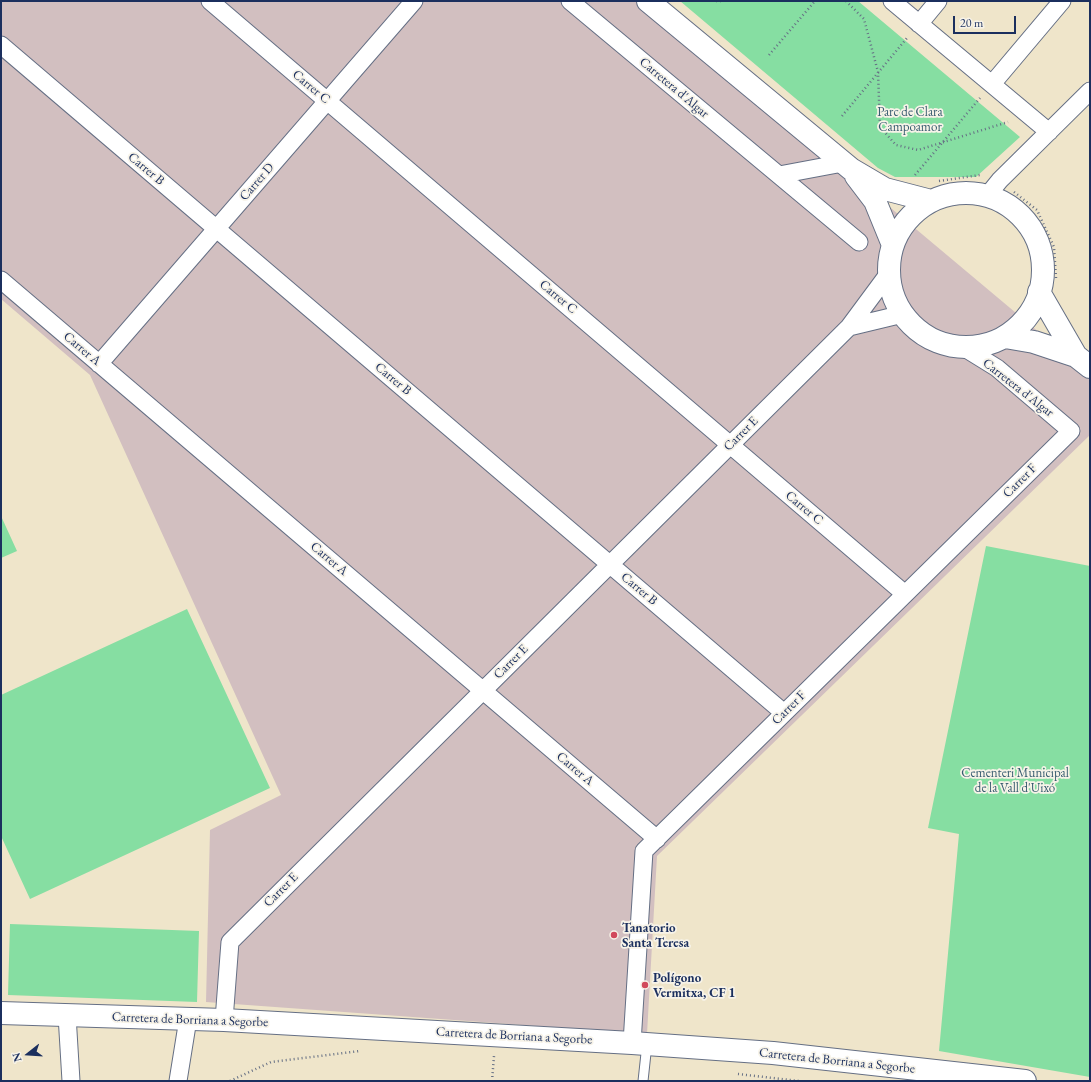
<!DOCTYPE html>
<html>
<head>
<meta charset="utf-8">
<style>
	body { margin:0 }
	#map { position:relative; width:1091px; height:1082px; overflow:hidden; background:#efe5ca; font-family:"EB Garamond",serif }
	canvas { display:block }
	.frame { position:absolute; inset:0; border:2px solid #1b2f5e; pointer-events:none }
	.north { position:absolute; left:8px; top:1034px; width:40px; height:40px; -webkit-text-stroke:3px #f7f3e8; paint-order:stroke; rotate:253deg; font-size:11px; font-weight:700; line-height:16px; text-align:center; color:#1b2f5e }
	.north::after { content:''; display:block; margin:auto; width:14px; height:18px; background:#1b2f5e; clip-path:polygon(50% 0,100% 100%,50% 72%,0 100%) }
	.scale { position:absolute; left:953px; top:16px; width:63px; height:18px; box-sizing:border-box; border:2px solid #1b2f5e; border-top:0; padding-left:5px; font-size:12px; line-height:14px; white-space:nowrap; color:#1b2f5e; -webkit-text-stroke:3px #f7f3e8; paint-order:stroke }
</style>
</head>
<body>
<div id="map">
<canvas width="1091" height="1082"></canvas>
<div class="frame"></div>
<div class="north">N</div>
<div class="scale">20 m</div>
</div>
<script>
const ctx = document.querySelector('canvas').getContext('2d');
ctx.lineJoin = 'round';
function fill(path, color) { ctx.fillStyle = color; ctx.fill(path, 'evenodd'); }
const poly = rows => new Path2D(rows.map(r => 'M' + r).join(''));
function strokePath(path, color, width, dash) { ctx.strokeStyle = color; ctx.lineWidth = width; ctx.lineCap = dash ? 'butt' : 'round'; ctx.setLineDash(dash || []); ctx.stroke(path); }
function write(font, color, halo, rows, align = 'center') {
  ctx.font = font + ' "EB Garamond",serif'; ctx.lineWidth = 3.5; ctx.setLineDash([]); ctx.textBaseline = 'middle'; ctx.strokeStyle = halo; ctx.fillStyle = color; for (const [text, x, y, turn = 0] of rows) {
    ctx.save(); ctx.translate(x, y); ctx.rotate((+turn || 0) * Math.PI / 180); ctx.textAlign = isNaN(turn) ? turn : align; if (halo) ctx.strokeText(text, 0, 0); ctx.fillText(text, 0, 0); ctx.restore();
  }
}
fill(poly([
	[1,1,644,1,1090,375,1090,435,657,856,647,1034,206,1002,210,830,281,795,90,375,1,299]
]), '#d2bfc0');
fill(poly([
	[680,1,858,1,1020,137,976,177,895,177,878,168],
	[1,516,17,551,1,558],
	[986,546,1090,566,1090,1077,939,1051,959,834,928,828],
	[187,609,270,788,30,899,1,836,1,695],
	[10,924,199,931,197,1002,8,995]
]), '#86dea2');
const lane = poly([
	[643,1081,647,1044]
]);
const street = poly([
	[210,1,905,594],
	[570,1,859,242],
	[892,1,1049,132],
	[919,24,938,1],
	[1,45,784,713],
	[992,84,1062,1],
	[779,175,843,163],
	[987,196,1000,180,1090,91],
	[1,280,657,839],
	[849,327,903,314],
	[99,364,414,1],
	[67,1015,71,1081],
	[224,1020,230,942,849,327,889,273],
	[632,1043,644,851,1071,431,997,368,963,347],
	[178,1081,188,1019]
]);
const secondary = poly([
	[648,1,851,169,885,189,931,201],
	[856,176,875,201,893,245],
	'889 270a77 77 0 1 1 154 0a77 77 0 1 1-154 0Z',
	[1039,292,1076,356,1090,367],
	[1005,337,1034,342,1076,356],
	[1,1013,224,1020,632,1043,773,1053,1025,1081]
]);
strokePath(lane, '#656f84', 11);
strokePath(street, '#656f84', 19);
strokePath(secondary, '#656f84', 24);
strokePath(poly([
	[716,1,721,1],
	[846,1,864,19,878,72,880,127,896,145,918,150,1008,122],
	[769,55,815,1],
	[842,116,907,38],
	[915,175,980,98],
	[939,181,980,175],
	[1014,192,1037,210,1054,247,1056,278],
	[738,1074,799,1081],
	[230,1081,271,1062,360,1051],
	[492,1081,494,1056]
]), '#656f84', 2.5, [1, 3]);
strokePath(lane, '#fff', 9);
strokePath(street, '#fff', 17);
strokePath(secondary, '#fff', 22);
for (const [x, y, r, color] of [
	[614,935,4,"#d1495b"],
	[645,985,4,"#d1495b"]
]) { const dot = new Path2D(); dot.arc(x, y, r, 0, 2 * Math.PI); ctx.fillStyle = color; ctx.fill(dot); strokePath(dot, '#f7f3e8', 1.5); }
write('13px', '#1b2f5e', '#f7f3e8', [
	["Carrer C",311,87,40],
	["Carretera d'Algar",674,88,40],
	["Carrer B",146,169,40],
	["Carrer D",257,182,-49],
	["Carrer C",558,297,40],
	["Carrer A",82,349,40],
	["Carrer B",393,379,40],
	["Carretera d'Algar",1018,388,38],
	["Carrer E",741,434,-45],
	["Carrer F",1020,481,-45],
	["Carrer C",804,508,40],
	["Carrer A",329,559,40],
	["Carrer B",639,589,40],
	["Carrer E",511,662,-45],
	["Carrer F",789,708,-45],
	["Carrer A",575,769,40],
	["Carrer E",281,890,-45],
	["Carretera de Borriana a Segorbe",190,1020,2],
	["Carretera de Borriana a Segorbe",514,1036,3],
	["Carretera de Borriana a Segorbe",837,1061,6]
]);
write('13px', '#365b6f', '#f7f3e8', [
	["Parc de Clara",910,112],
	["Campoamor",910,127],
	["Cementeri Municipal",1015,773],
	["de la Vall d'Uixó",1015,788]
]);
write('bold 13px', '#1b2f5e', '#f7f3e8', [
	["Tanatorio",622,928],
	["Santa Teresa",622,943],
	["Polígono",653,978],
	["Vermitxa, CF 1",653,993]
], 'left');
</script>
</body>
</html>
